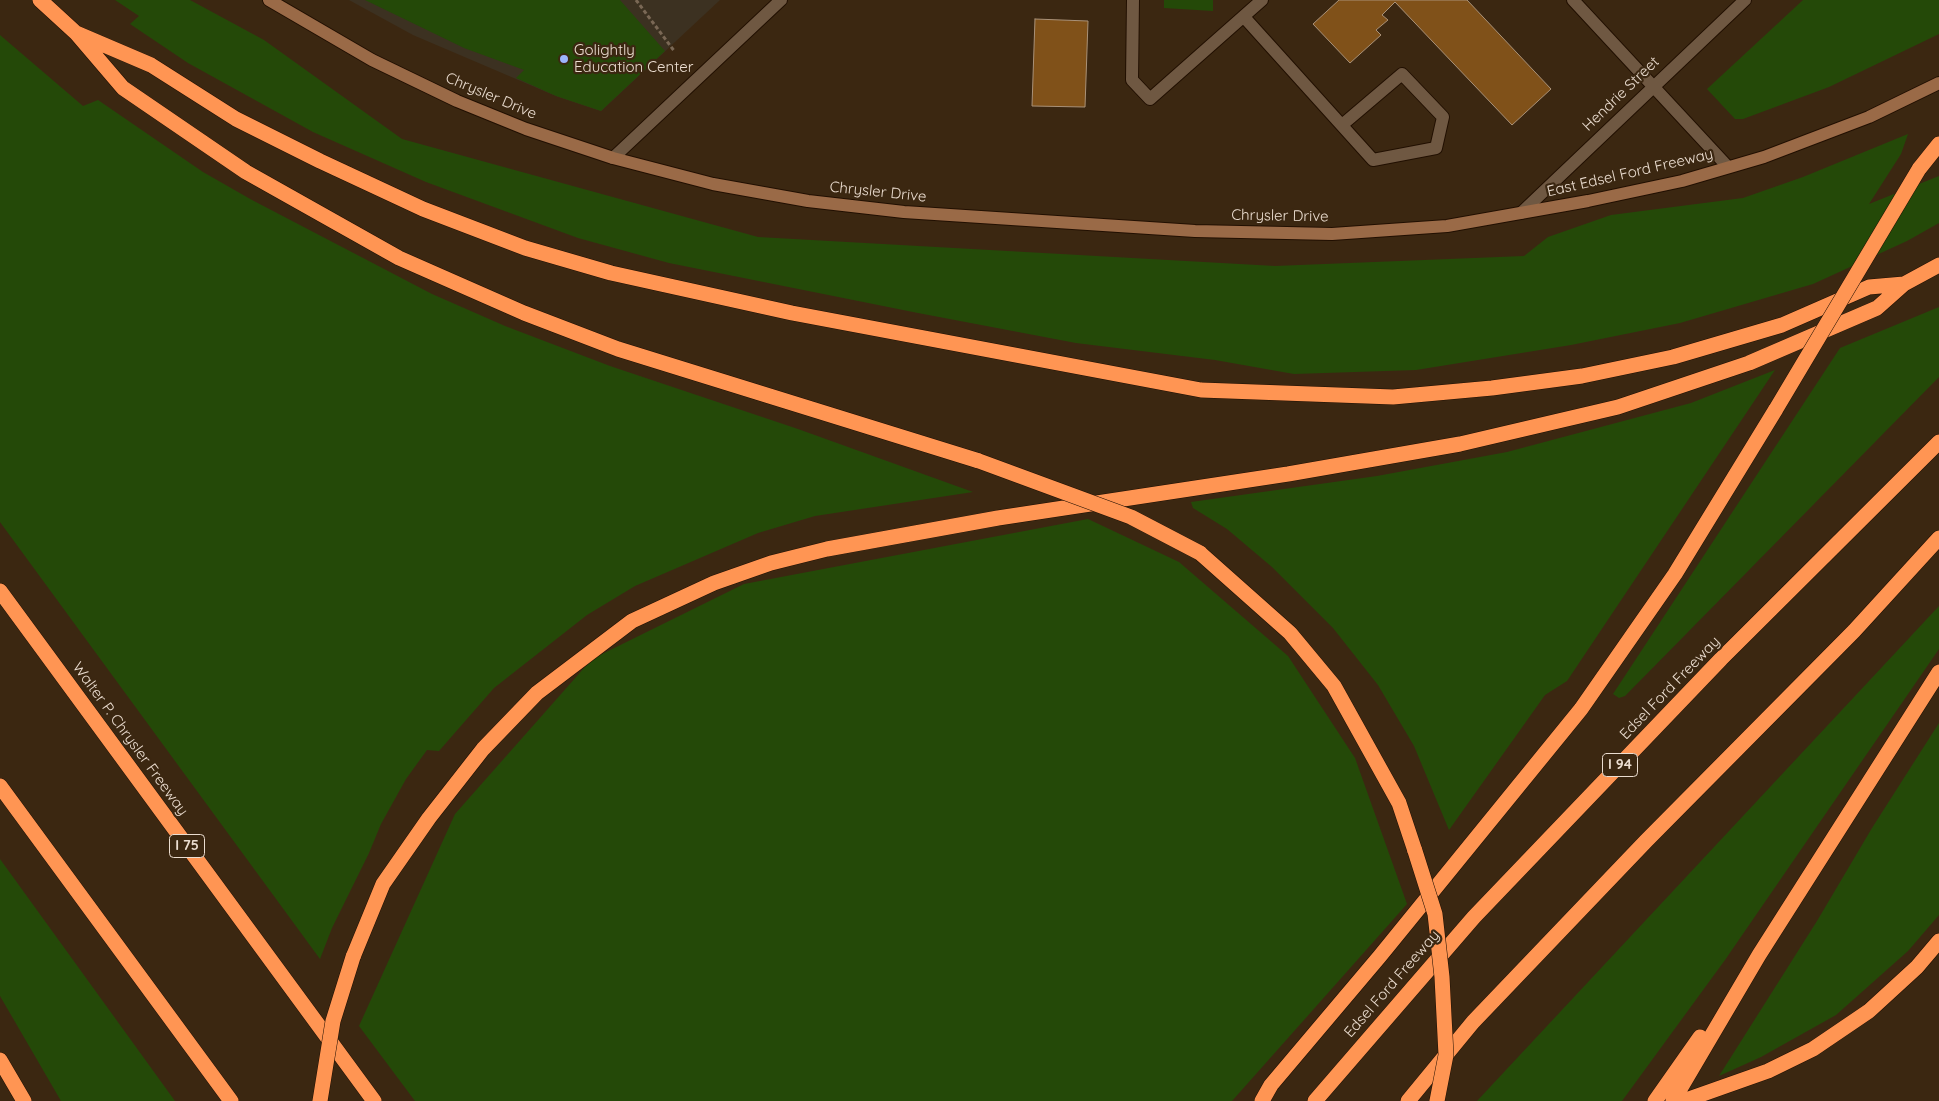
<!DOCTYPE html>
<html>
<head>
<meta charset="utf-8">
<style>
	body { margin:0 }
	canvas { display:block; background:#3b2711 }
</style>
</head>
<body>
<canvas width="1939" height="1101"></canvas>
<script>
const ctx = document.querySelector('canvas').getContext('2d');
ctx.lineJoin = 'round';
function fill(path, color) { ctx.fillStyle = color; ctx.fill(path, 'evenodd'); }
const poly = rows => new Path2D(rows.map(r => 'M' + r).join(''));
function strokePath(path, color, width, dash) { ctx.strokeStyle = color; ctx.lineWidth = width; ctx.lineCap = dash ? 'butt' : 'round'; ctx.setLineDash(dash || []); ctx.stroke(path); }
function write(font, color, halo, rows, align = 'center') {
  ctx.font = font + ' Quicksand,sans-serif'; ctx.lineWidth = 4.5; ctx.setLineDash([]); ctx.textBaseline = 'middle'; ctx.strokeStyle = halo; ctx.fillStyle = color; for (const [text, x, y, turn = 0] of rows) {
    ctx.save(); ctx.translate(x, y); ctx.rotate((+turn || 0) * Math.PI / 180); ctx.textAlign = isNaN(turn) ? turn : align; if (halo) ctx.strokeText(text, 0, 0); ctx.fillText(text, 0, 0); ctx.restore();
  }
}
fill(poly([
	[349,0,720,0,601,111,556,96,413,35]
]), '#3c3121');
fill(poly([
	[115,0,190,0,264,40,402,139,758,237,1275,266,1524,256,1548,237,1611,215,1743,198,1803,177,1908,134,1901,154,1869,204,1939,176,1939,223,1907,241,1813,284,1680,323,1571,345,1416,370,1294,374,1215,360,1076,343,918,313,669,263,578,238,426,182,313,132,188,63,130,24,139,16],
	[365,0,620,0,665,51,601,111,556,96,516,78,524,70,464,48],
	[1164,0,1213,0,1213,11,1164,8],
	[1803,0,1939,0,1939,34,1829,87,1743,119,1735,119,1707,89],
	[0,35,83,106,98,100,203,172,252,200,432,294,505,326,610,366,798,429,973,492,815,516,758,533,635,586,587,615,494,688,439,751,427,750,406,779,381,824,369,853,332,928,320,959,0,522],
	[1939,307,1939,377,1625,696,1619,698,1613,694,1840,348],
	[1775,370,1567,681,1545,695,1449,830,1414,746,1378,685,1333,628,1272,567,1227,529,1193,508,1191,502,1377,476,1507,452,1691,403],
	[1088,519,1179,562,1288,656,1355,758,1407,904,1232,1101,415,1101,359,1026,455,814,592,659,744,584],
	[1939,606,1939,649,1725,960,1622,1101,1477,1101],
	[1939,723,1939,915,1908,951,1836,1015,1761,1057,1719,1076,1817,921,1872,828],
	[0,859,175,1101,61,1101,0,996]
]), '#244908');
const building = poly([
	[1339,0,1467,0,1551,89,1512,125,1395,2,1382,15,1388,20,1376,30,1381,35,1350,63,1313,24,1339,0],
	[1035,19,1088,21,1085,107,1032,106,1035,19]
]);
fill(building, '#805119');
strokePath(building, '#a99178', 1);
const lane = poly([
	[1133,0,1132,80,1150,99,1262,0],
	[1244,17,1373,160,1436,148,1443,117,1402,74,1342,125]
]);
const street = poly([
	[1573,0,1728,167],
	[613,158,781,0],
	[1521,213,1745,0]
]);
const secondary = poly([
	[269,0,372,60,457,101,526,129,613,158,713,184,808,201,904,212,1195,231,1332,234,1447,226,1588,201,1682,181,1764,157,1869,117,1939,83]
]);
const highway = poly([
	[40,0,76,33,123,88,246,172,399,258,524,313,618,349,979,461],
	[76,33,151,65,236,119,320,161,423,209,525,248,611,273,792,313,1201,390,1393,397,1492,388,1582,376,1673,357,1782,325,1869,287,1904,284],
	[1919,169,1939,144],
	[1200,553,1290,633,1334,686,1399,803,1415,851],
	[0,591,374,1101],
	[0,786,231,1101],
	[353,957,383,884,429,818,483,749,537,693,632,621,714,583,771,563,827,549,998,518,1288,474,1460,444,1618,407,1749,363,1877,308,1904,284,1939,265],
	[0,1060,24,1101],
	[1262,1101,1271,1085,1380,956,1581,709,1675,574,1776,409],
	[1315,1101,1474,917,1721,659,1939,442],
	[1408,1101,1473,1022,1646,841,1854,631,1939,538],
	[1655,1101,1700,1037],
	[1673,1101,1759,955,1939,672],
	[1683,1101,1768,1071,1813,1049,1869,1011,1917,967,1939,941]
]);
strokePath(lane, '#210f00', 14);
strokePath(street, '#210f00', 14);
strokePath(secondary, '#210f00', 14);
strokePath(highway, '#210f00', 16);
strokePath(poly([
	[636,0,675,52]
]), '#7a6855', 3, [4, 2.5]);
strokePath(lane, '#6f5842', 12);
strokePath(street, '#6f5842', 12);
strokePath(secondary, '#9a6a47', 12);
strokePath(highway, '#ff9553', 15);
const highwayBridge = poly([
	[1776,409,1919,169],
	[979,461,1131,517,1200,553],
	[1415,851,1435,914,1442,977,1446,1055,1437,1101],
	[320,1101,333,1021,353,957]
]);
strokePath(highwayBridge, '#210f00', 16, []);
strokePath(highwayBridge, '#ff9553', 15);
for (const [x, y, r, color] of [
	[564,59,5,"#9cb4fd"]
]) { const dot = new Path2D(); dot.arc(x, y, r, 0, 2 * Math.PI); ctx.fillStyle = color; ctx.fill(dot); strokePath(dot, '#3b2711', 2); }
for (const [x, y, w] of [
	[1620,765,35],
	[187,846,35]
]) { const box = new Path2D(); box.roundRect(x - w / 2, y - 11.5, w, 23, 4); ctx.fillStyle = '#3b2711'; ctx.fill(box); strokePath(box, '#ebddd0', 1); }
write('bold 14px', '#ebddd0', null, [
	["I 94",1620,765],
	["I 75",187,846]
]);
write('15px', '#ebddd0', '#3b2711', [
	["Golightly",574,50],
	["Education Center",574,67]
], 'left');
write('15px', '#ebddd0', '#3b2711', [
	["Hendrie Street",1621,94,-44],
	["Chrysler Drive",491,96,23],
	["East Edsel Ford Freeway",1630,173,-13],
	["Chrysler Drive",878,192,6],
	["Chrysler Drive",1280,216,1],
	["Edsel Ford Freeway",1670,688,-46],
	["Walter P. Chrysler Freeway",130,739,54],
	["Edsel Ford Freeway",1392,984,-49]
]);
</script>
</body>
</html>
